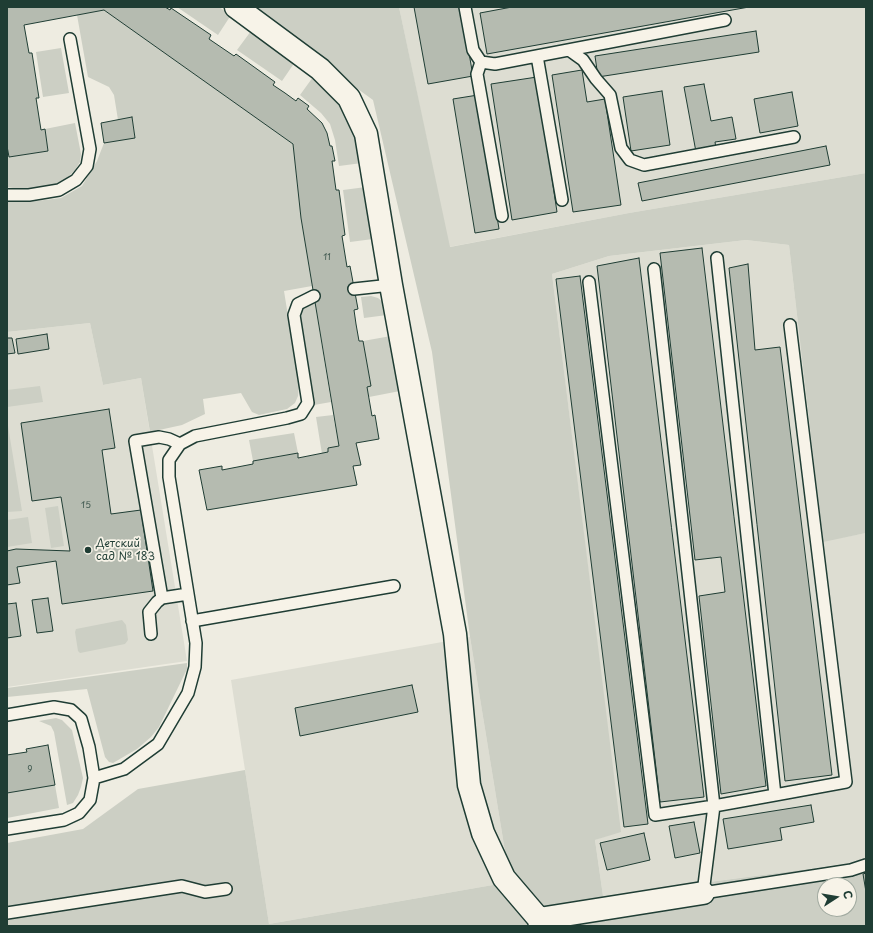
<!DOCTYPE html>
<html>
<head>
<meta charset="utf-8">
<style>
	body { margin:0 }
	#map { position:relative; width:873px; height:933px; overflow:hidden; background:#eeece1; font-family:"Playpen Sans",sans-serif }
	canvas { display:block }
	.frame { position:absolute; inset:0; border:8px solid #1f3d34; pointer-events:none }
	.north { position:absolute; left:817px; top:877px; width:40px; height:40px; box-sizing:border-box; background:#f7f3e8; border:1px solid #a1aaa0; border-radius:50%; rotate:78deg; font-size:11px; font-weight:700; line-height:16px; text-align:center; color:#1f3d34 }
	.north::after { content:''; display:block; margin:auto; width:14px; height:18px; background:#1f3d34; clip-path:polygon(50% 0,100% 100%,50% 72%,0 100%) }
</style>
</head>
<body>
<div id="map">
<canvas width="873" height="933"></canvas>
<div class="frame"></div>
<div class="north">С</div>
</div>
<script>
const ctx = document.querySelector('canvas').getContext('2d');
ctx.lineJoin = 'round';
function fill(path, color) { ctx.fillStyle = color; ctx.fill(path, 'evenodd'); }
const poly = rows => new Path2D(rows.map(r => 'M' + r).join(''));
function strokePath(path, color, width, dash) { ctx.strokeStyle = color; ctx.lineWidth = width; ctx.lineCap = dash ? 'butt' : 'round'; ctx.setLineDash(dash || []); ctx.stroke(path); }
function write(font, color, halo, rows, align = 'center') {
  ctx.font = font + ' "Playpen Sans",sans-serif'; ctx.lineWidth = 3.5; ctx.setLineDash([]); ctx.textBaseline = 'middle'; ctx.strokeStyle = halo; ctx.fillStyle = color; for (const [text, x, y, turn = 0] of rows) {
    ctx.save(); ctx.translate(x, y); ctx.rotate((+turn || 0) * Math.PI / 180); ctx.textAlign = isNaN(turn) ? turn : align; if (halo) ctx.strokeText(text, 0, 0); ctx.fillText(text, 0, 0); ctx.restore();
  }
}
fill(poly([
	[399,7,866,7,866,173,629,213,449,247],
	[746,240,789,245,823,541,866,533,866,892,860,862,603,896,595,840,620,831,552,274,609,256],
	[90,323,103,385,141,378,187,661,7,687,7,332],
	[470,637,510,882,269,924,231,680]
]), '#ddddd2');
fill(poly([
	[177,7,219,7,231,15,218,35],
	[245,7,399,7,450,247,629,213,866,173,866,533,823,542,789,245,746,240,609,256,552,274,621,832,595,840,603,896,861,862,866,892,866,926,7,926,7,843,83,829,138,789,245,770,269,924,510,882,470,637,432,352,373,100],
	[825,885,849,885,849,909,825,909],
	[104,10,293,144,301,218,312,286,284,291,299,385,298,396,295,403,287,409,259,415,252,412,241,393,203,399,205,414,182,425,150,432,141,378,103,385,90,323,7,332,7,201,28,202,61,198,82,186,97,161,104,143,135,137,132,117,118,120,114,95,109,87,88,77,77,15],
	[251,31,295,62,282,81,237,50],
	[61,48,69,93,43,97,36,52],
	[313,77,338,98,351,117,362,163,339,166,335,140,330,124,321,113,300,95],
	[75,123,81,154,80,162,75,170,66,179,53,185,41,188,19,189,7,187,7,146,9,157,48,151,45,129],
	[366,187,373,239,350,242,343,190],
	[371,296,378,298,383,302,386,308,387,315,364,318,361,297],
	[315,303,331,402,314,405,299,316,300,310,305,305],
	[391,336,400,391,369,397,367,387,371,386,363,341],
	[40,386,43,402,7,407,7,390],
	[333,415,339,446,328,448,328,452,322,454,316,417],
	[7,426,8,426,22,511,7,512],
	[294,433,298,453,253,461,249,440],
	[58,506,64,546,51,548,45,508],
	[28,517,32,543,7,547,7,520],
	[122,620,126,625,128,640,125,644,80,653,78,651,75,632,76,629],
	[187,663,187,669,159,727,151,737,137,749,113,763,109,762,105,757,87,689,7,697,7,688],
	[56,718,62,720,72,730,83,778,81,787,78,795,73,803,67,805,54,732,51,726,39,721],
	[55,785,59,808,7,818,7,793]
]), '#cccfc4');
const building = poly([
	[7,7,165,7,170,10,171,8,211,35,209,39,234,56,236,54,275,82,273,85,285,93,296,101,298,98,309,106,307,109,322,123,327,133,330,146,332,146,335,161,332,161,336,190,339,190,345,235,342,236,347,267,350,266,358,309,354,310,356,324,359,341,363,341,371,386,367,387,372,416,375,415,379,439,356,443,361,465,353,466,357,485,207,510,199,470,222,466,222,470,253,464,253,461,298,453,298,458,328,452,328,448,339,446,301,218,293,144,104,10,24,25,29,53,32,53,39,98,36,98,41,130,45,129,48,151,9,157,7,146,7,7],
	[414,7,461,7,473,76,428,84,414,7],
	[512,7,749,7,487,54,480,13,512,7],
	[756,31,759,52,598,77,595,56,756,31],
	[582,70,587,102,605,99,621,205,573,212,552,75,582,70],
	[537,77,557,212,512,220,491,84,537,77],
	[704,84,711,121,732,117,736,139,715,142,716,148,696,152,684,87,704,84],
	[662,91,670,145,631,151,623,97,662,91],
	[792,92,798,126,760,133,754,99,792,92],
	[478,95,499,229,475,233,453,99,478,95],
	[132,117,135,138,104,143,101,123,132,117],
	[826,146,830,165,642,201,638,183,826,146],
	[702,248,766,786,721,794,699,596,725,592,721,557,695,560,660,253,702,248],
	[639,258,704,797,660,802,597,266,639,258],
	[748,264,755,350,780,347,832,775,785,781,729,268,748,264],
	[580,276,648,824,624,827,556,279,580,276],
	[47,334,49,349,18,354,16,339,47,334],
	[7,338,12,338,15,353,7,354,7,338],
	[109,409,115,448,102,450,111,514,141,510,153,591,62,604,56,561,17,567,20,583,7,585,7,551,16,549,70,551,61,497,32,501,21,423,109,409],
	[48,598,53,631,37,633,32,600,48,598],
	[16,603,21,636,7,638,7,604,16,603],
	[412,685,418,712,300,736,295,708,412,685],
	[48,745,55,785,7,793,7,755,27,752,26,749,48,745],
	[811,805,814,822,780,828,782,840,728,849,723,819,811,805],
	[694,822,700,853,675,858,669,826,694,822],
	[644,833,650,860,607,870,600,843,644,833],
	[866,873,866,892,863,874,866,873]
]);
fill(building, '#b5bbb0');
strokePath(building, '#1f3d34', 1);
const lane = poly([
	[465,7,473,50,481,62,495,64,725,20],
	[569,50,583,60,596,79,610,95,621,148,630,160,644,165,794,137],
	[537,56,562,200],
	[481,62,477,74,502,216],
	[7,195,29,195,59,190,76,180,87,166,90,149,70,39],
	[654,269,714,806,703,893,851,870,866,865],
	[589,282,655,815,714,806,775,795,717,258],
	[354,289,391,285],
	[162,598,135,441,159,437,169,439,180,444],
	[192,621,394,586],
	[151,634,149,612,157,602,162,598,188,594],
	[7,715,54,707,71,710,81,719,89,747,94,778,90,800,79,813,64,820,7,829],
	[94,778,124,769,158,744,188,693,195,667,196,643,169,477,169,460,180,444,195,436,287,418,301,414,308,403,294,315,298,304,314,296],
	[775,795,846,782,790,325],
	[7,913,182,886,205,892,226,889]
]);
const street = poly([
	[236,7,320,69,349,98,366,134,391,285,455,634,469,785,483,833,504,878,539,919,540,926],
	[539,919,703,893]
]);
strokePath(lane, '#1f3d34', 14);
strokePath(street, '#1f3d34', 25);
strokePath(lane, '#f7f3e8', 11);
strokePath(street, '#f7f3e8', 22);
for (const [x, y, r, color] of [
	[88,550,4,"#1f3d34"]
]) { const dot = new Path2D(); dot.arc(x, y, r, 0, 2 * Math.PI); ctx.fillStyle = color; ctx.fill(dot); strokePath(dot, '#f7f3e8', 1.5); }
write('9px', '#445c53', null, [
	["11",327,258],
	["15",86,506],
	["9",30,770]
]);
write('11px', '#1f3d34', '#f7f3e8', [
	["Детский",96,544],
	["сад № 183",96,557]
], 'left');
</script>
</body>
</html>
